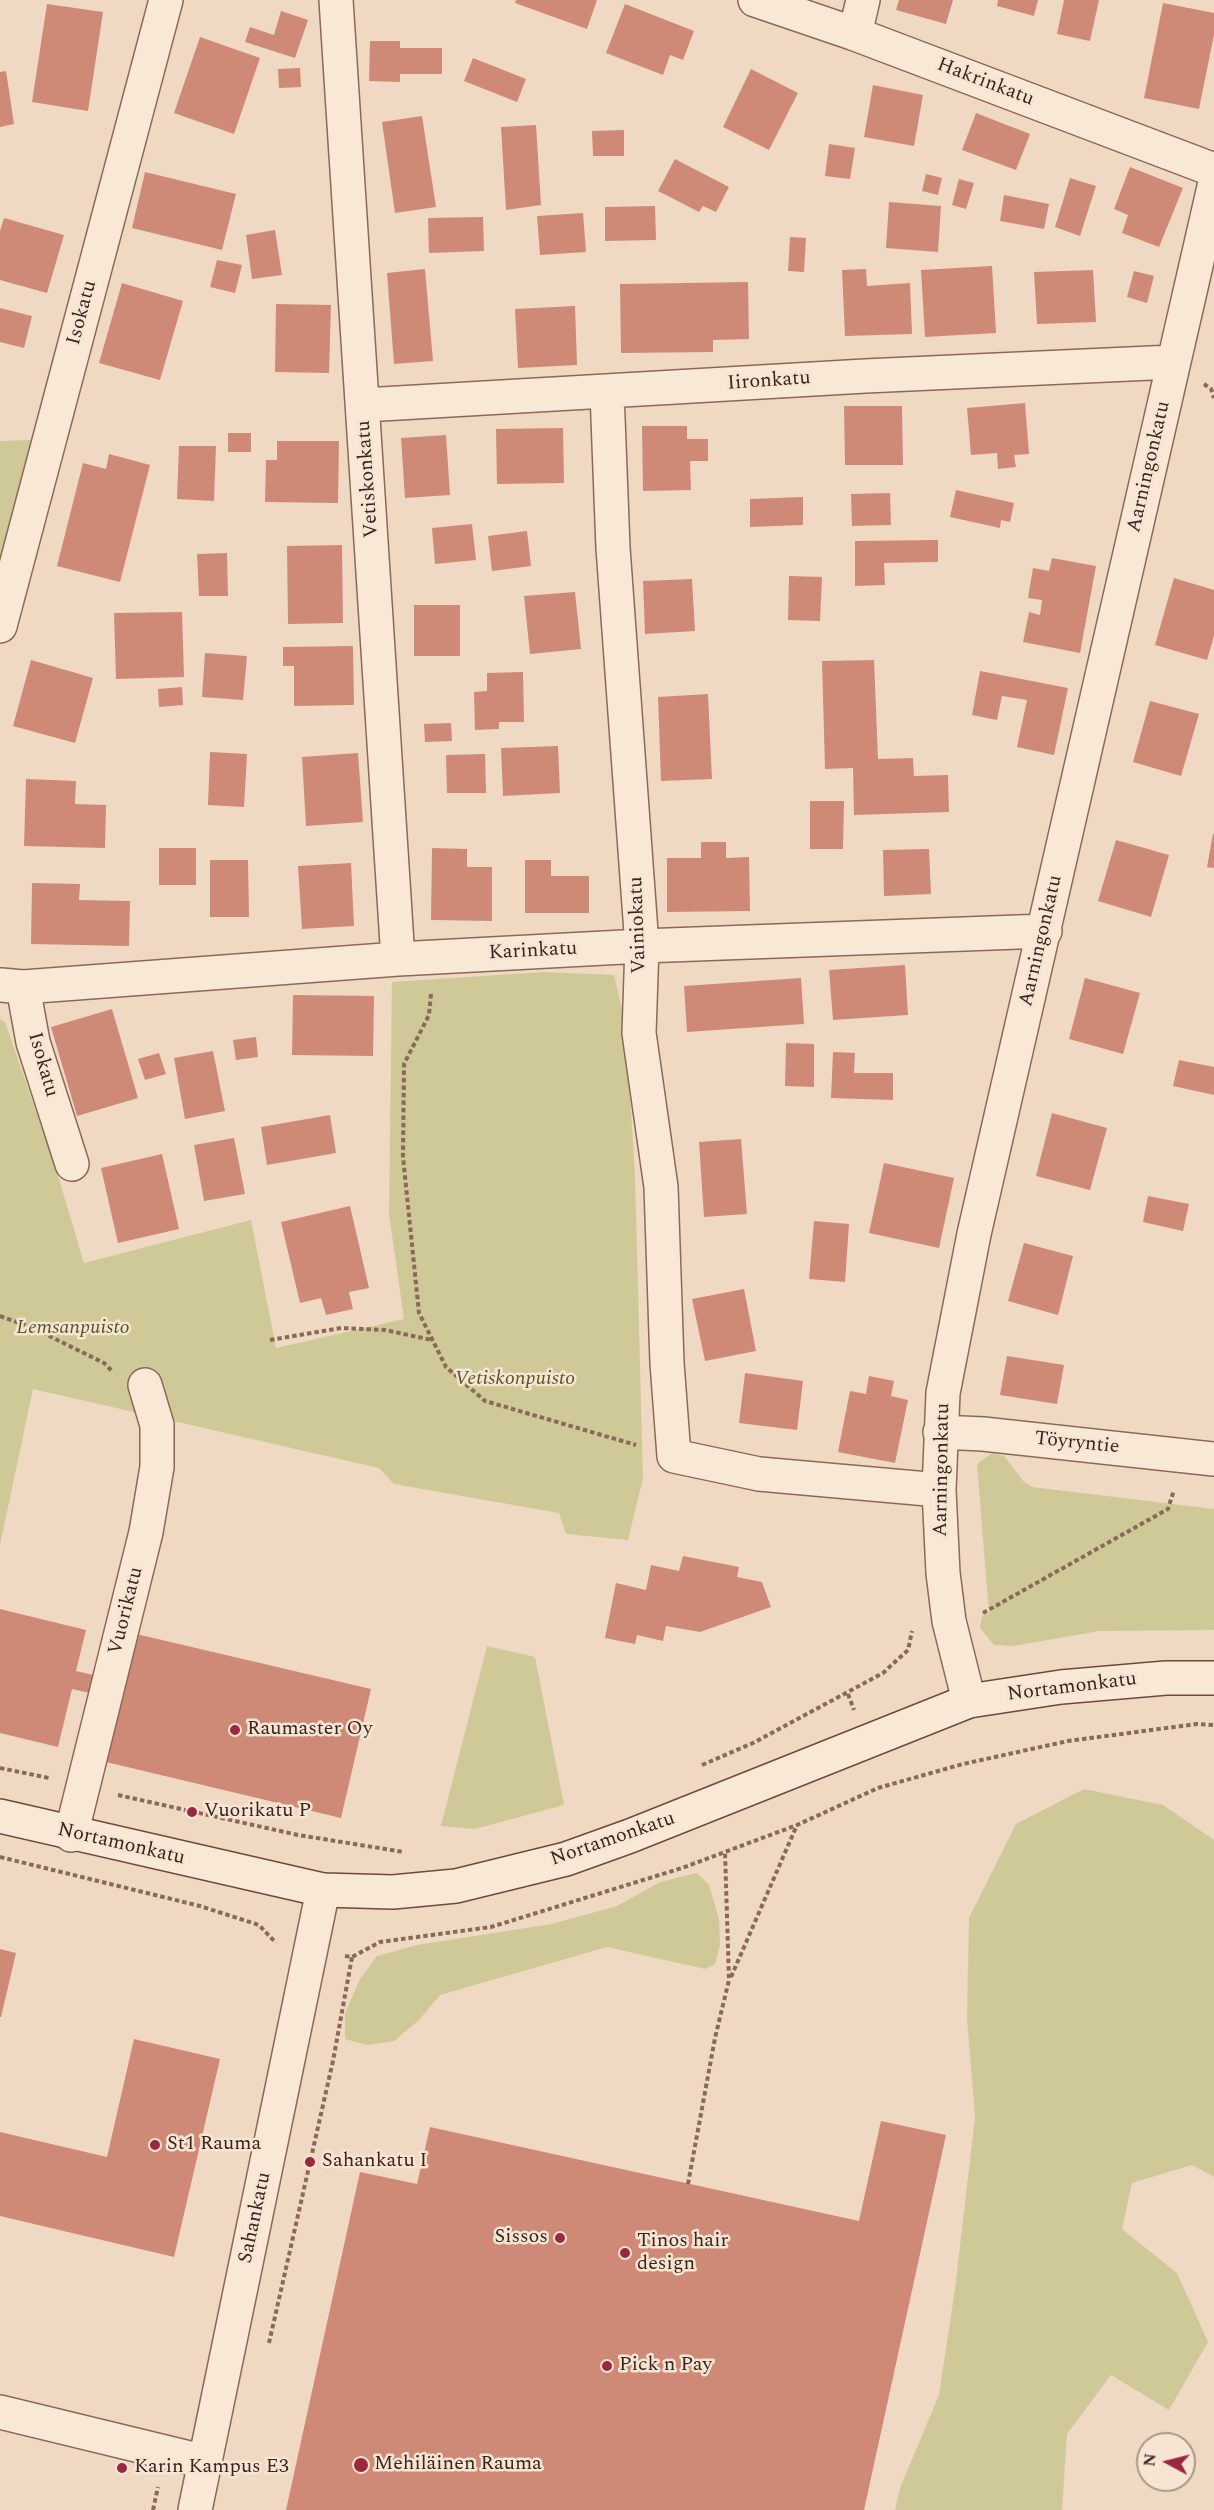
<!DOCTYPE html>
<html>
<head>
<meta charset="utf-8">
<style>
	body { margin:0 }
	#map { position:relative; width:1214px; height:2510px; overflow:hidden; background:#f0d9c3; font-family:Spectral,serif }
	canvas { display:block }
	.north { position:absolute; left:1136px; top:2432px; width:60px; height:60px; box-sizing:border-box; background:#f7e5d3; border:2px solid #ab988b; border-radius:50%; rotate:277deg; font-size:16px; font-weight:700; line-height:24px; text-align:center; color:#3a251e }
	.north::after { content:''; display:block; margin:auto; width:21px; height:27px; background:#9c2740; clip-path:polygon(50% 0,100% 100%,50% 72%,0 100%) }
</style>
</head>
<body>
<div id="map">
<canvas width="1214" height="2510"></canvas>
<div class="north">N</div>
</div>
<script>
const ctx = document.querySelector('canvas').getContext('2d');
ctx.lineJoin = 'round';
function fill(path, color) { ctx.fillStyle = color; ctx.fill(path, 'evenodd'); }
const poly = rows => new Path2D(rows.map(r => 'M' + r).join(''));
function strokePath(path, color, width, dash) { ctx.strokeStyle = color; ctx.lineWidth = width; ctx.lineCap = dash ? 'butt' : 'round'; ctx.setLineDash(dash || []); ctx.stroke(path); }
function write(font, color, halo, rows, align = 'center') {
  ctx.font = font + ' Spectral,serif'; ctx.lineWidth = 5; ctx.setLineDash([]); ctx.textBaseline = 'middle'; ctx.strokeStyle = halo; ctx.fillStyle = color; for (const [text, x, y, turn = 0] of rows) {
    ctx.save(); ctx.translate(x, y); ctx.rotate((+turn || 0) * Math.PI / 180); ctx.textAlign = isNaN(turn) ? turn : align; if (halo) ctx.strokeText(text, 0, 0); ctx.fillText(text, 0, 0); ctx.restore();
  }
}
fill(poly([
	[33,440,0,568,0,441],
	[543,972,614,975,626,1026,635,1177,643,1478,628,1540,566,1534,559,1513,394,1484,379,1468,33,1389,0,1545,0,1019,5,1022,56,1169,84,1263,251,1220,276,1348,404,1319,389,1214,392,982],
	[992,1453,1004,1456,1024,1482,1032,1487,1214,1509,1214,1630,1099,1631,1013,1646,994,1645,980,1628,982,1616,989,1613,977,1464],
	[487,1646,535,1657,564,1805,475,1829,441,1826],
	[1084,1789,1163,1805,1214,1840,1214,2177,1192,2165,1132,2183,1122,2229,1177,2273,1208,2342,1169,2410,1111,2375,1067,2434,1062,2510,895,2510,900,2488,939,2395,955,2289,975,2117,967,2018,969,1918,1016,1824],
	[697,1873,709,1885,719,1919,720,1945,715,1964,705,1969,607,1947,440,1995,419,2020,394,2041,367,2045,345,2039,345,2013,360,1979,377,1956,417,1945,552,1924,617,1906,660,1882]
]), '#cec996');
fill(poly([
	[516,0,597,0,587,29,515,3],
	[899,0,953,0,946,24,896,10],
	[998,0,1038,0,1034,16,997,6],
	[1064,0,1099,0,1090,41,1057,34],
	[1163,3,1214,13,1214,35,1199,109,1144,98],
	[47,4,103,12,88,111,32,102],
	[625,4,694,31,683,60,670,55,663,75,606,53],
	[281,11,308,20,295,58,245,42,250,27,274,35],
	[200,37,260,58,234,134,174,113],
	[370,41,400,41,400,48,442,48,442,74,400,74,400,82,369,81],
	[473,58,526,79,517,102,464,81],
	[300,68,301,87,279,88,278,69],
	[751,69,798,93,769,150,723,127],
	[6,71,14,124,0,127,0,72],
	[873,85,923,95,914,146,864,137],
	[976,113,1030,134,1016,170,962,150],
	[422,116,436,207,395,213,382,122],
	[536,125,541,205,506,210,501,127],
	[624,130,624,156,593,156,592,131],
	[829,144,855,148,850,179,825,176],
	[675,159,729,187,716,212,703,206,699,212,658,191],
	[1130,167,1183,188,1159,247,1122,233,1128,215,1114,209],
	[145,172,236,194,222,250,132,228],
	[926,174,942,178,938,195,922,191],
	[1070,178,1096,186,1080,236,1055,227],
	[959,179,974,183,966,209,952,205],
	[1004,195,1049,204,1044,229,1000,221],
	[889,202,941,206,938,252,886,248],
	[655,206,656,240,605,241,605,207],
	[583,213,586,252,540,255,537,216],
	[483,217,484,251,429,253,428,218],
	[4,218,64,235,47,293,0,280,0,231],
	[275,230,282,275,252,279,246,235],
	[790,237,806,238,804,272,788,271],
	[217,260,242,265,235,293,210,287],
	[992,266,996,333,925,337,921,270],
	[425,269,433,361,394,364,387,273],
	[866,269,867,286,910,283,912,334,845,336,842,270],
	[1093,270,1096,322,1037,324,1034,272],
	[1134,271,1154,276,1147,303,1127,297],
	[748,282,749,339,713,340,713,352,621,353,620,284],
	[122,283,183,301,160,380,99,363],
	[276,304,331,305,329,373,275,372],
	[575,306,577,365,518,368,515,309],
	[0,308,32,316,24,348,0,342],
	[1025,403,1029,454,1014,455,1016,467,998,469,997,453,971,455,967,408],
	[844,406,902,406,903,465,845,465],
	[642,426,687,426,687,439,708,439,708,461,690,461,691,490,643,491],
	[563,428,564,483,497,484,496,429],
	[228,433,251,433,251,452,228,452],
	[446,435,450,495,405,498,401,438],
	[277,441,339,441,338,503,265,502,266,460,277,460],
	[179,446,216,446,214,501,177,499],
	[109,454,150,465,120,582,57,566,83,463,106,469],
	[956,490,1014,503,1010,522,1001,520,1000,528,950,517],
	[890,493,891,525,852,526,851,494],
	[803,497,803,525,750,527,750,499],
	[472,524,476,560,435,564,432,528],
	[527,531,531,566,492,571,488,536],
	[938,540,938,562,884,563,885,585,855,586,855,541],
	[342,545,343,623,288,624,287,546],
	[227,553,228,596,199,596,197,554],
	[1052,558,1096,566,1080,653,1023,642,1029,612,1040,615,1042,600,1028,598,1033,568,1049,571],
	[789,576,822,577,820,621,788,620],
	[1174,578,1214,590,1214,636,1207,660,1155,645],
	[692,579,695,631,645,634,643,581],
	[575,592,581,649,530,654,524,596],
	[414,605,460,605,460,656,414,656],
	[182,612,184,677,116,679,114,613],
	[353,646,354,705,294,706,294,666,283,666,283,647],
	[205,653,247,656,243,700,202,697],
	[31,660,93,678,75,743,13,726],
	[874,660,878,759,913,758,914,776,948,775,949,812,854,815,853,768,825,769,822,661],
	[980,671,1068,688,1054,755,1017,747,1027,700,1002,696,997,720,972,715],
	[523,672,524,722,499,722,499,729,475,730,474,692,487,691,487,673],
	[182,687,183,705,159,707,158,689],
	[708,694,712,779,661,781,658,697],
	[1150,701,1199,714,1181,776,1133,762],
	[451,723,452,741,425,742,424,724],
	[558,746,560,793,503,796,501,748],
	[210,752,247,754,244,807,208,805],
	[358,753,363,822,306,826,302,757],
	[485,754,486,793,447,793,446,755],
	[26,779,76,781,75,804,106,805,105,848,24,846],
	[810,801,844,801,843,849,810,849],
	[1213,834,1214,834,1214,868,1207,867],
	[1116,840,1169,855,1151,917,1098,901],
	[701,842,726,842,726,858,749,857,750,911,667,912,667,858,701,858],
	[159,848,196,848,196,885,159,885],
	[432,848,467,849,467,867,492,867,492,921,431,920],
	[929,849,931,894,884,896,883,850],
	[210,860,248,860,249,917,210,917],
	[525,860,551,860,551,876,589,876,589,913,525,913],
	[351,863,354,926,302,929,298,866],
	[32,883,80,884,79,900,130,901,129,946,31,944],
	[905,965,908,1015,833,1020,829,970],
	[801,978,804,1024,687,1032,684,986],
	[1085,978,1140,993,1123,1054,1069,1039],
	[293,995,374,996,373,1056,292,1055],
	[112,1009,138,1098,77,1116,51,1027],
	[256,1037,258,1057,236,1060,233,1040],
	[786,1043,814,1044,814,1087,785,1086],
	[213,1051,225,1111,185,1119,174,1058],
	[833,1052,855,1053,854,1073,893,1073,893,1100,831,1098],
	[159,1053,166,1074,145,1080,138,1059],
	[1179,1060,1214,1067,1214,1095,1173,1086],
	[1052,1113,1107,1128,1090,1190,1036,1176],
	[330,1115,336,1153,267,1165,261,1127],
	[234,1138,245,1194,204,1201,194,1145],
	[741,1139,747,1214,704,1217,699,1142],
	[162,1154,179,1229,118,1243,101,1168],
	[884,1163,954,1178,939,1248,869,1233],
	[1148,1196,1189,1204,1183,1231,1143,1222],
	[350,1206,369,1288,349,1292,353,1309,326,1315,321,1298,300,1303,281,1222],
	[814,1221,849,1224,845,1282,809,1279],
	[1024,1243,1073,1256,1058,1315,1008,1301],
	[744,1289,756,1351,705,1361,692,1299],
	[1007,1356,1064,1365,1057,1404,1000,1395],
	[745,1373,803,1381,797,1430,739,1423],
	[869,1376,894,1381,891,1396,908,1400,895,1463,838,1452,850,1391,866,1394],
	[683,1556,739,1567,737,1577,762,1582,771,1607,700,1632,666,1626,663,1641,637,1635,635,1644,605,1638,616,1583,646,1590,651,1565,679,1571],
	[0,1609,86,1630,76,1671,120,1681,132,1633,371,1689,341,1818,102,1761,116,1699,72,1689,58,1747,0,1733],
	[0,1949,16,1953,1,2017,0,2017],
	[134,2039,220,2059,174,2257,0,2216,0,2132,107,2157],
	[881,2121,946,2135,864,2510,286,2510,360,2172,417,2184,430,2127,859,2221]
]), '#cf8a77');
const minor = poly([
	[336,0,398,959],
	[755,0,855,34,1214,170],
	[855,34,863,0],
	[607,392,613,548,642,946,639,1033,661,1187,667,1363,674,1456,759,1474,939,1490],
	[364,405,865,376,1173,362],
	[0,626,166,0],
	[1,985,23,987,33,1042,72,1164],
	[23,987,398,959,642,946,1045,931],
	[940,1432,983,1434,1214,1459],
	[969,1701,949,1621,943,1573,939,1490,943,1393,974,1234,1214,187],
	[71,1835,146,1532,157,1467,157,1425,145,1385],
	[0,2412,206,2462],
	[195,2510,323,1890]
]);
const secondary = poly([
	[0,1816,323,1890,393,1892,456,1886,566,1859,630,1836,969,1701,1061,1687,1166,1678,1214,1678]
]);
strokePath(minor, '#8b6959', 36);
strokePath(secondary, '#6c4a3c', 36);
strokePath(poly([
	[1204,384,1211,389,1214,398],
	[431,994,429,1015,404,1064,403,1157,419,1313,446,1367,485,1401,636,1445],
	[0,1316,33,1328,104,1363,113,1372],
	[270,1340,341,1328,385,1330,432,1340],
	[983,1613,1168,1509,1174,1490],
	[848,1694,854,1710],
	[702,1765,753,1743,883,1673,908,1650,912,1631],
	[0,1768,49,1778],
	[118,1795,298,1835,404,1852],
	[0,1857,200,1906,259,1925,276,1943],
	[345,1956,352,1957,380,1942,491,1927,682,1868,797,1825,878,1788,963,1764,1068,1741,1197,1724,1214,1725],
	[731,1977,797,1825],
	[688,2184,715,2038,729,1980,725,1852],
	[269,2343,333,2061,352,1957],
	[153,2510,158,2487]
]), '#8b6959', 4, [4.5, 3]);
strokePath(minor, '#fae8d7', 33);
strokePath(secondary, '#fae8d7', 33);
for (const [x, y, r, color] of [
	[235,1730,6,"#9c2740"],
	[192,1812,6,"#9c2740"],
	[155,2145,6,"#9c2740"],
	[310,2162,6,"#9c2740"],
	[560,2238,6,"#9c2740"],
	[625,2253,6,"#9c2740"],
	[607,2366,6,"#9c2740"],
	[361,2465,8,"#9c2740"],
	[122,2468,6,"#9c2740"]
]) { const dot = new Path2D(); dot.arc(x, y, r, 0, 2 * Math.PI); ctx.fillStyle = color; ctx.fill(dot); strokePath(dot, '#f7e5d3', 2); }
write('20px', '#3a251e', '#f7e5d3', [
	["Hakrinkatu",985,83,21],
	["Isokatu",83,313,-75],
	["Iironkatu",769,382,-4],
	["Aarningonkatu",1150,467,-77],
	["Vetiskonkatu",369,479,-94],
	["Vainiokatu",639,925,-92],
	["Aarningonkatu",1042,941,-77],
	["Karinkatu",533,952,-3],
	["Isokatu",42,1065,74],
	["Töyryntie",1077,1444,6],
	["Aarningonkatu",943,1470,-89],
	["Vuorikatu",127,1611,-76],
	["Nortamonkatu",1072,1688,-7],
	["Nortamonkatu",613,1840,-19],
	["Nortamonkatu",121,1845,13],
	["Sahankatu",256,2218,-78]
]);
write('italic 20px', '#555723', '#f7e5d3', [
	["Lemsanpuisto",73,1329],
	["Vetiskonpuisto",515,1380]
]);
write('20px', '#3a251e', '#f7e5d3', [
	["Raumaster Oy",247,1730],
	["Vuorikatu P",204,1812],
	["St1 Rauma",167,2145],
	["Sahankatu I",322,2162],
	["Sissos",548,2238,"right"],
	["Tinos hair",637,2242],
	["design",637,2265],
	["Pick n Pay",619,2366],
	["Mehiläinen Rauma",374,2465],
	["Karin Kampus E3",134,2468]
], 'left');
</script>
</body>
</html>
